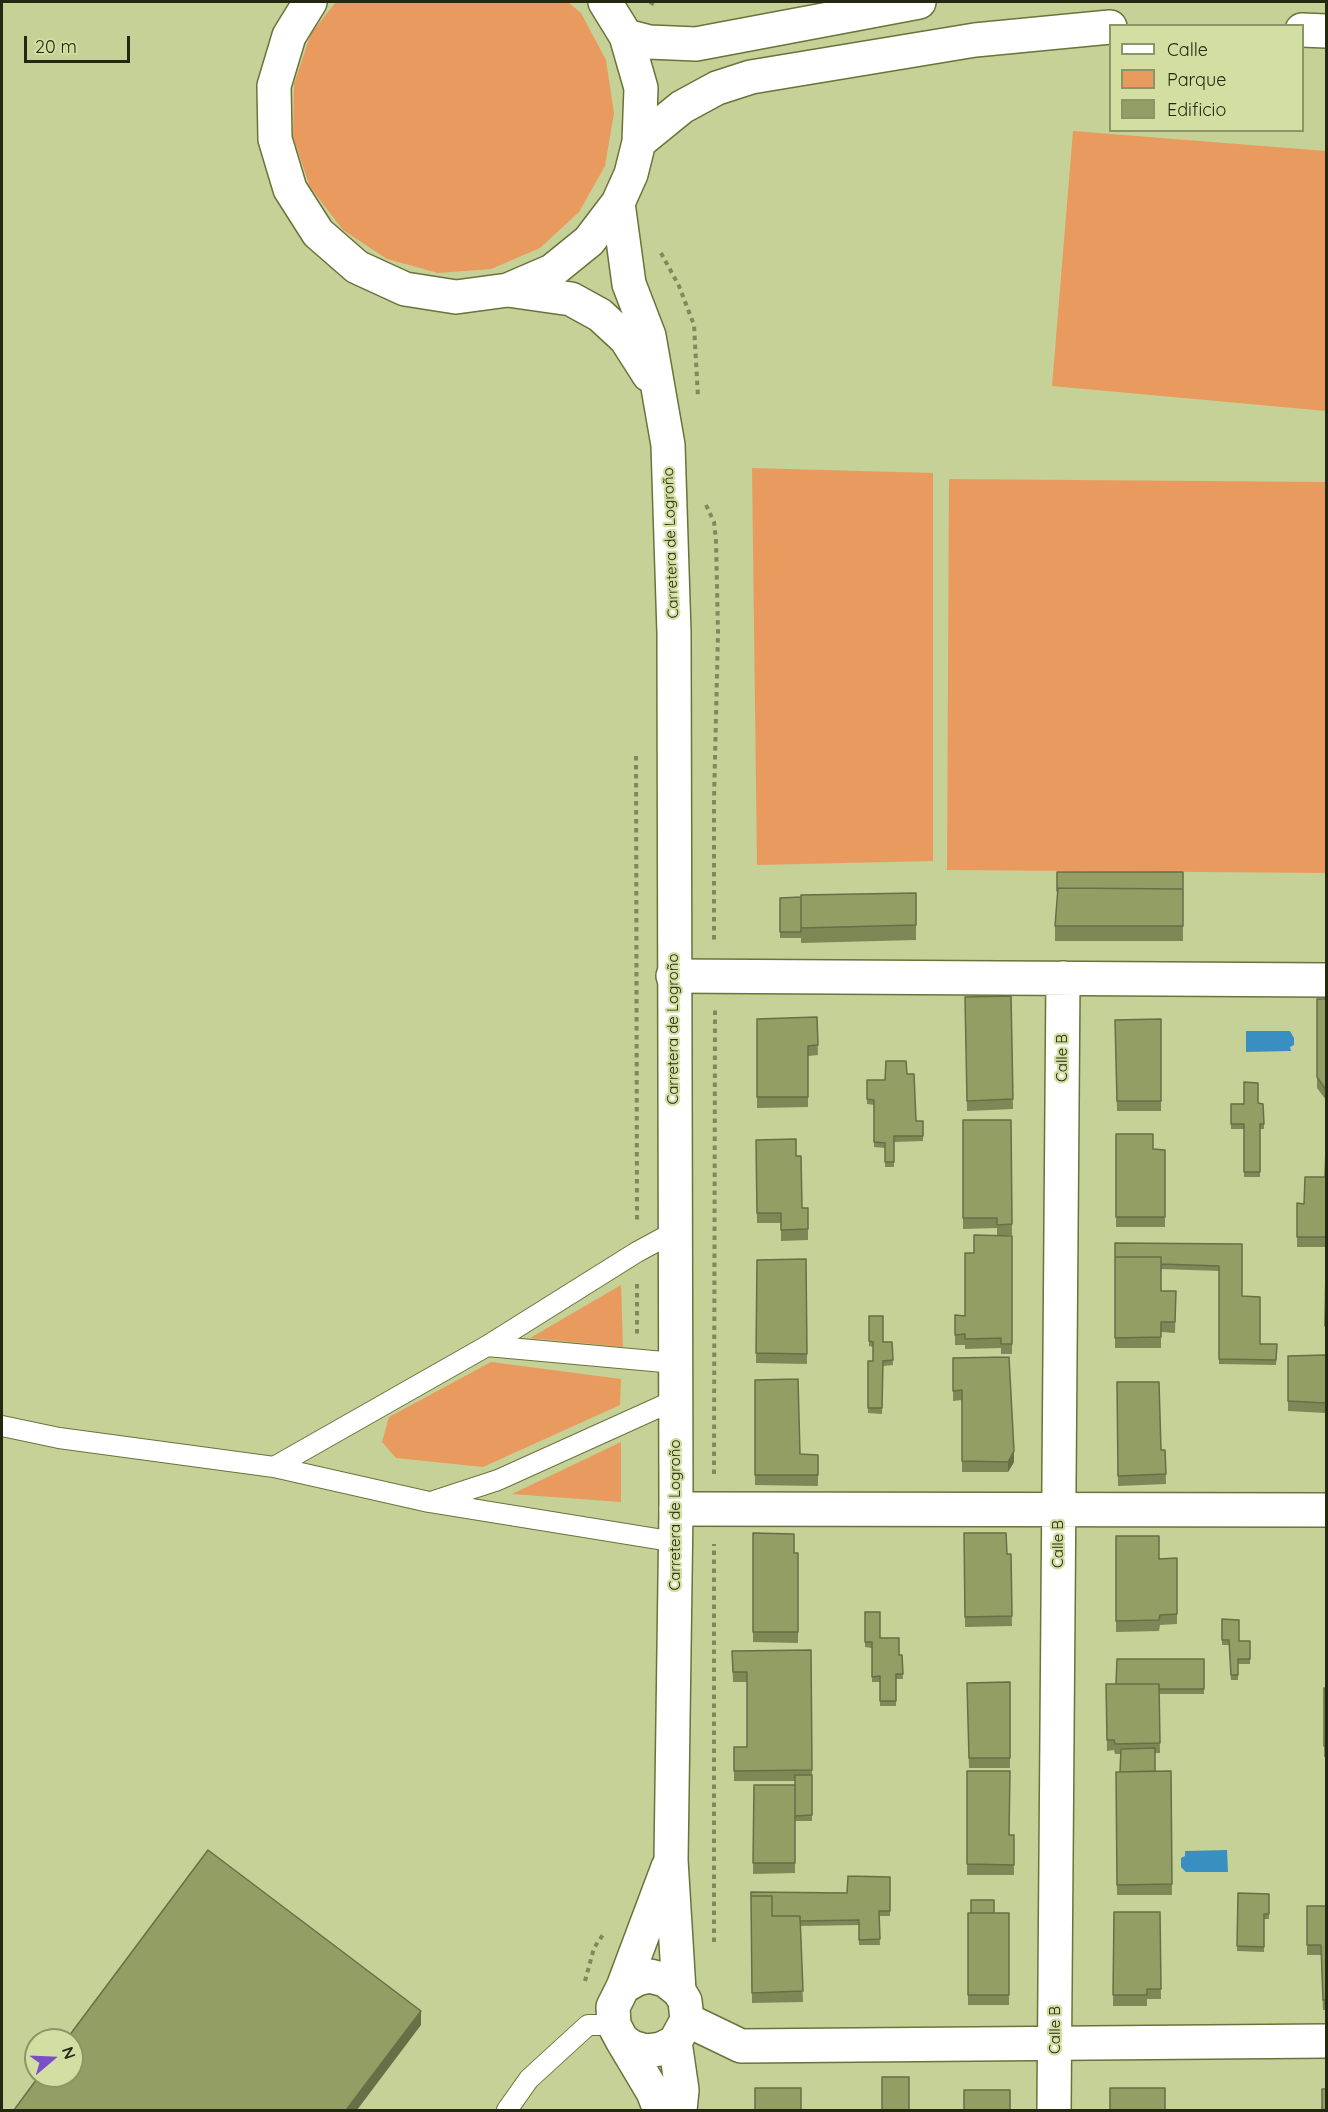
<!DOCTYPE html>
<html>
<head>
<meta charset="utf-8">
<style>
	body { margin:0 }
	#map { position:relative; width:1328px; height:2112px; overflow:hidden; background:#c5d196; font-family:Quicksand,sans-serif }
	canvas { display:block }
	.frame { position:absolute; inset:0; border:3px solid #242811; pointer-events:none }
	.legend { position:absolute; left:1109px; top:24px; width:195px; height:108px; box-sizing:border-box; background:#d2dea2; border:2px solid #8c9568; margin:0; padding:8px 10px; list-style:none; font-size:18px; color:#242811 }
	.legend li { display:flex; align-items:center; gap:12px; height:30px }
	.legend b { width:30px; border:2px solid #8c9568 }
	.north { position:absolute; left:24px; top:2028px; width:60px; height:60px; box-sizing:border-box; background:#d2dea2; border:2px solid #8c9568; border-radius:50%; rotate:71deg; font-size:16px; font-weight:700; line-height:24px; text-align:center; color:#242811 }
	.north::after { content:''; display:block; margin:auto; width:21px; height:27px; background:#7d4fc7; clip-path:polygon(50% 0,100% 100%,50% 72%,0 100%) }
	.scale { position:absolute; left:24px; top:36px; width:106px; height:27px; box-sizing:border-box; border:3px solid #242811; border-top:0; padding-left:8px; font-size:18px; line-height:21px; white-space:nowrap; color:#242811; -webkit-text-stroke:4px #d2dea2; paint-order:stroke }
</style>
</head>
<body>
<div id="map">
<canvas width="1328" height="2112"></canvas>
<div class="frame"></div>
<ul class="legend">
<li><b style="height:8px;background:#fff"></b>Calle</li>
<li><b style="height:16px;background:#e99b5f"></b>Parque</li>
<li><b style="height:16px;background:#939e65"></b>Edificio</li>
</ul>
<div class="north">N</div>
<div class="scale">20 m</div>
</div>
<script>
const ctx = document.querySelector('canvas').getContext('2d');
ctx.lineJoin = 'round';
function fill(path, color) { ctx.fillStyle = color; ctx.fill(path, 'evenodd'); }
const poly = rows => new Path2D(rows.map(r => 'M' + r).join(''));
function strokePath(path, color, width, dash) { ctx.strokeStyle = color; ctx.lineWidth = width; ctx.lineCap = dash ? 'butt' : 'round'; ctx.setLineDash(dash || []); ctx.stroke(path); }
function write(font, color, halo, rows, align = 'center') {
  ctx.font = font + ' Quicksand,sans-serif'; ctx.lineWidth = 4.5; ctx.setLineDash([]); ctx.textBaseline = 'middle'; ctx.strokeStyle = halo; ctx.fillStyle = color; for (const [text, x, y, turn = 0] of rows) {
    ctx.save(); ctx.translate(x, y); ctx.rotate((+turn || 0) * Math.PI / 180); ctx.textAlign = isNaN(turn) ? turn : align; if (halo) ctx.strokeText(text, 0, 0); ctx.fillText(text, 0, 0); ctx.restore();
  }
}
fill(poly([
	[336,2,568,2,581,13,606,60,614,113,605,166,579,212,540,248,491,269,438,273,387,259,343,230,310,187,293,137,294,84,311,33],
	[1073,131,1326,151,1326,411,1052,386],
	[752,468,933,473,933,861,757,865],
	[949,479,1326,482,1326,873,947,870],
	[621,1285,623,1347,530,1338],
	[491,1362,621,1379,620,1405,483,1467,396,1458,382,1442,389,1417],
	[621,1442,621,1502,512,1494]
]), '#e99b5f');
fill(poly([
	[1246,1031,1290,1031,1294,1038,1294,1045,1290,1047,1291,1051,1246,1052],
	[1227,1850,1228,1872,1186,1872,1181,1867,1181,1858,1185,1856,1185,1851]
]), '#398fc0');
const lane = poly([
	[487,1346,675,1363],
	[2,1426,59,1438,274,1467,429,1502,676,1542],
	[274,1467,487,1346,637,1252,674,1232],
	[434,1501,498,1480,675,1400],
	[507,2110,529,2079,588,2025,614,2025]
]);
const street = poly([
	[673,976,1326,980],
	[676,1509,1326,1510],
	[687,2020,741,2046,1326,2041],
	[1054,2110,1063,978]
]);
const secondary = poly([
	[310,2,289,36,274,86,275,139,290,189,318,233,357,267,405,289,456,297,508,290,552,271,589,241,618,203,631,174,639,142,641,88,626,36,605,2],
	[1302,30,1326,31],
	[626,36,649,42,696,44,919,2],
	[639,142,682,107,717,88,751,77,975,40,1110,27],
	[618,203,629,284,649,336,668,445,674,633,676,1509,671,1860,679,1991],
	[508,290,571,299,600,315,626,339,649,375],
	[623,1987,668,1867],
	[622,2040,632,2047,646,2051,661,2049,675,2042,687,2020,685,2001,679,1991,665,1980,650,1976,637,1979,623,1987,613,2007,614,2025,622,2040,653,2092,660,2110],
	[675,2042,682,2090,680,2110]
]);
strokePath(lane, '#69733a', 22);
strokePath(street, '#69733a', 36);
strokePath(secondary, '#69733a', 36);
strokePath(poly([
	[650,2,657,6],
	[661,253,679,286,694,325,698,397],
	[706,505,714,522,716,541,718,633,714,800,714,943],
	[636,756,637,1220],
	[637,1284,637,1334],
	[714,1474,715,1010],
	[714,1942,714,1544],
	[585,1981,594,1948,604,1933]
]), '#80895d', 4, [4.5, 4.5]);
strokePath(lane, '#fff', 20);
strokePath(street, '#fff', 33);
strokePath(secondary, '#fff', 33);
fill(poly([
	[1183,872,1183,941,1055,941,1055,926],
	[916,893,916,940,801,943,801,938,780,938,780,898],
	[1011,996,1013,1109,967,1111,965,997],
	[1317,999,1326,999,1326,1100,1317,1088],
	[817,1017,818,1055,808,1056,808,1107,757,1108,757,1019],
	[1161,1019,1161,1111,1117,1111,1115,1020],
	[907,1074,916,1121,923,1121,923,1141,894,1142,894,1167,885,1167,885,1148,874,1147,874,1105,867,1104,867,1080,885,1080],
	[1258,1103,1264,1124,1264,1129,1260,1129,1260,1177,1244,1177,1244,1129,1231,1129,1231,1104],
	[963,1120,1011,1120,1012,1235,997,1235,997,1228,963,1229],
	[1116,1134,1153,1149,1165,1150,1165,1227,1116,1227],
	[756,1140,796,1156,802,1208,808,1208,808,1240,781,1241,781,1223,757,1223],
	[1326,1148,1326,1247,1297,1247,1297,1203,1304,1204,1325,1177],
	[1012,1236,1012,1354,1001,1354,1001,1348,965,1349,965,1345,955,1345,955,1315,965,1316,974,1253],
	[1242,1244,1242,1296,1260,1344,1277,1344,1276,1365,1219,1364,1219,1271,1161,1269,1161,1291,1176,1291,1175,1333,1161,1332,1161,1348,1115,1348,1115,1265],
	[806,1259,807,1364,756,1363,757,1260],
	[1326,1266,1326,1336,1325,1336],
	[869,1316,883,1342,892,1342,893,1365,883,1366,882,1414,868,1413,868,1361,873,1361,873,1347,869,1346],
	[1326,1355,1326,1413,1288,1411,1288,1356],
	[953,1358,1014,1462,1008,1472,962,1472,962,1400,953,1401],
	[755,1380,800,1454,818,1455,818,1486,755,1485],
	[1117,1382,1161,1450,1165,1450,1166,1484,1118,1486],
	[753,1533,794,1553,798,1553,798,1643,753,1642],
	[964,1533,1007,1554,1011,1554,1012,1626,965,1627],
	[1116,1536,1159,1559,1177,1558,1177,1624,1160,1625,1159,1631,1116,1632],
	[865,1612,880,1638,899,1655,902,1655,903,1679,896,1679,896,1706,880,1706,880,1682,872,1682,872,1648,865,1647],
	[1222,1619,1239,1641,1250,1641,1250,1664,1238,1664,1238,1680,1231,1680,1229,1645,1222,1645],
	[732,1651,812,1770,812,1821,795,1821,795,1873,753,1874,753,1863,795,1785,795,1781,734,1781,734,1747,747,1747,747,1682,733,1682],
	[1204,1659,1204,1694,1159,1694,1160,1753,1155,1753,1155,1771,1171,1771,1172,1895,1117,1895,1116,1772,1120,1772,1121,1754,1115,1754,1114,1750,1107,1751,1106,1684,1116,1684],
	[1010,1682,1010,1768,969,1768,967,1683],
	[1324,1688,1326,1688,1326,1757,1324,1757],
	[967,1771,1009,1835,1014,1835,1014,1875,967,1875],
	[890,1877,890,1916,879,1916,880,1945,859,1945,859,1925,800,1926,803,2002,752,2003,751,1892,847,1893],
	[1238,1893,1269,1894,1269,1919,1264,1919,1264,1952,1237,1951],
	[1307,1906,1326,1906,1326,2010,1323,2010,1321,1955,1307,1955],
	[1114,1912,1160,1912,1161,1999,1147,1999,1147,2006,1113,2006],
	[968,1913,1009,1913,1009,2005,968,2005]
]), '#7e8857');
fill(poly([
	[1014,1451,1014,1462,1008,1472,1008,1462],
	[421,2011,421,2025,357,2110,346,2110]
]), '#676f47');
const building = poly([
	[1057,872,1183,872,1183,889,1058,888,1057,891,1057,872],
	[1058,888,1183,889,1183,926,1055,926,1058,888],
	[916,893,916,925,801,928,801,895,916,893],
	[801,897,801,932,780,932,780,898,801,897],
	[1011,996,1013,1099,967,1101,965,997,1011,996],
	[1317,999,1326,999,1326,1090,1317,1077,1317,999],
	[817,1017,818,1045,808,1046,808,1097,757,1097,757,1019,817,1017],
	[1161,1019,1161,1101,1117,1101,1115,1020,1161,1019],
	[886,1061,906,1061,907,1074,914,1074,916,1121,923,1121,923,1136,894,1136,894,1162,885,1162,885,1143,874,1142,874,1100,867,1099,867,1080,885,1080,886,1061],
	[1244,1082,1258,1083,1258,1103,1263,1104,1264,1124,1260,1124,1260,1172,1244,1172,1244,1124,1231,1124,1231,1104,1244,1104,1244,1082],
	[963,1120,1011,1120,1012,1224,997,1225,997,1218,963,1218,963,1120],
	[1116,1134,1153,1134,1153,1149,1165,1150,1165,1217,1116,1217,1116,1134],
	[796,1139,796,1156,801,1156,802,1208,808,1208,808,1229,781,1230,781,1213,757,1213,756,1140,796,1139],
	[1326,1148,1326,1237,1297,1237,1297,1203,1304,1204,1305,1177,1325,1177,1326,1148],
	[974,1235,1012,1236,1012,1344,1001,1344,1001,1338,965,1339,965,1334,955,1335,955,1315,965,1316,965,1253,974,1253,974,1235],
	[1115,1243,1242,1244,1242,1296,1260,1297,1260,1344,1277,1344,1276,1360,1219,1359,1219,1266,1161,1264,1161,1257,1115,1257,1115,1261,1115,1243],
	[1115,1257,1161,1257,1161,1291,1176,1291,1175,1322,1161,1322,1161,1337,1115,1338,1115,1257],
	[806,1259,807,1354,756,1353,757,1260,806,1259],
	[1326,1266,1326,1326,1325,1326,1326,1266],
	[869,1316,883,1316,883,1342,892,1342,893,1360,883,1361,882,1408,868,1408,868,1361,873,1361,873,1342,869,1341,869,1316],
	[1326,1355,1326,1403,1288,1401,1288,1356,1326,1355],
	[1009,1357,1014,1451,1008,1462,962,1461,962,1390,953,1391,953,1358,1009,1357],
	[798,1379,800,1454,818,1455,818,1475,755,1475,755,1380,798,1379],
	[1117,1382,1159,1382,1161,1450,1165,1450,1166,1474,1118,1476,1117,1382],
	[753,1533,794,1534,794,1553,798,1553,798,1632,753,1632,753,1533],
	[964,1533,1006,1533,1007,1554,1011,1554,1012,1616,965,1617,964,1533],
	[1116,1536,1159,1536,1159,1559,1177,1558,1177,1614,1160,1615,1159,1620,1116,1621,1116,1536],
	[865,1612,880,1612,880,1638,899,1638,899,1655,902,1655,903,1674,896,1674,896,1701,880,1701,880,1676,872,1677,872,1642,865,1642,865,1612],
	[1222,1619,1239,1620,1239,1641,1250,1641,1250,1659,1238,1659,1238,1675,1231,1675,1229,1640,1222,1640,1222,1619],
	[811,1650,812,1770,734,1771,734,1747,747,1747,747,1672,733,1672,732,1651,811,1650],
	[1117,1659,1204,1659,1204,1689,1159,1689,1159,1684,1116,1684,1117,1659],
	[1010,1682,1010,1758,969,1758,967,1683,1010,1682],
	[1106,1684,1159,1684,1160,1743,1115,1744,1114,1740,1107,1740,1106,1684],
	[1324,1688,1326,1688,1326,1746,1324,1746,1324,1688],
	[1155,1748,1155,1771,1120,1772,1121,1749,1155,1748],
	[967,1771,1010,1771,1009,1835,1014,1835,1014,1865,967,1864,967,1771],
	[1171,1771,1172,1884,1117,1885,1116,1772,1171,1771],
	[795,1775,812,1775,812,1815,795,1816,795,1775],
	[754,1785,795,1785,795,1863,753,1863,754,1785],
	[208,1850,421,2011,346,2110,14,2110,39,2076,72,2076,72,2040,66,2040,208,1850],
	[848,1876,890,1877,890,1911,879,1911,880,1939,859,1940,859,1920,800,1921,800,1916,772,1916,772,1896,751,1896,751,1901,751,1892,847,1893,848,1876],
	[1238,1893,1269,1894,1269,1914,1264,1914,1264,1947,1237,1946,1238,1893],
	[751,1896,772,1896,772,1916,800,1916,803,1991,752,1993,751,1896],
	[971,1900,994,1900,994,1913,971,1913,971,1900],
	[1307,1906,1326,1906,1326,2000,1323,2000,1321,1945,1307,1945,1307,1906],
	[1114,1912,1160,1912,1161,1989,1147,1989,1147,1995,1113,1995,1114,1912],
	[968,1913,1009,1913,1009,1995,968,1995,968,1913],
	[882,2077,909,2077,909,2110,882,2110,882,2077],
	[755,2088,801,2088,801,2110,755,2110,755,2088],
	[1110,2088,1165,2088,1165,2110,1110,2110,1110,2088],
	[1322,2089,1326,2089,1326,2110,1322,2110,1322,2089],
	[964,2090,1010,2090,1010,2110,964,2110,964,2090]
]);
fill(building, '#939e65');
strokePath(building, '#676f47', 1.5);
write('15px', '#242811', '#d2dea2', [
	["Carretera de Logroño",671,543,-92],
	["Carretera de Logroño",673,1029,-90],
	["Calle B",1062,1058,-90],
	["Carretera de Logroño",675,1515,-90],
	["Calle B",1058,1544,-90],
	["Calle B",1055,2030,-90]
]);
</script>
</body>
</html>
